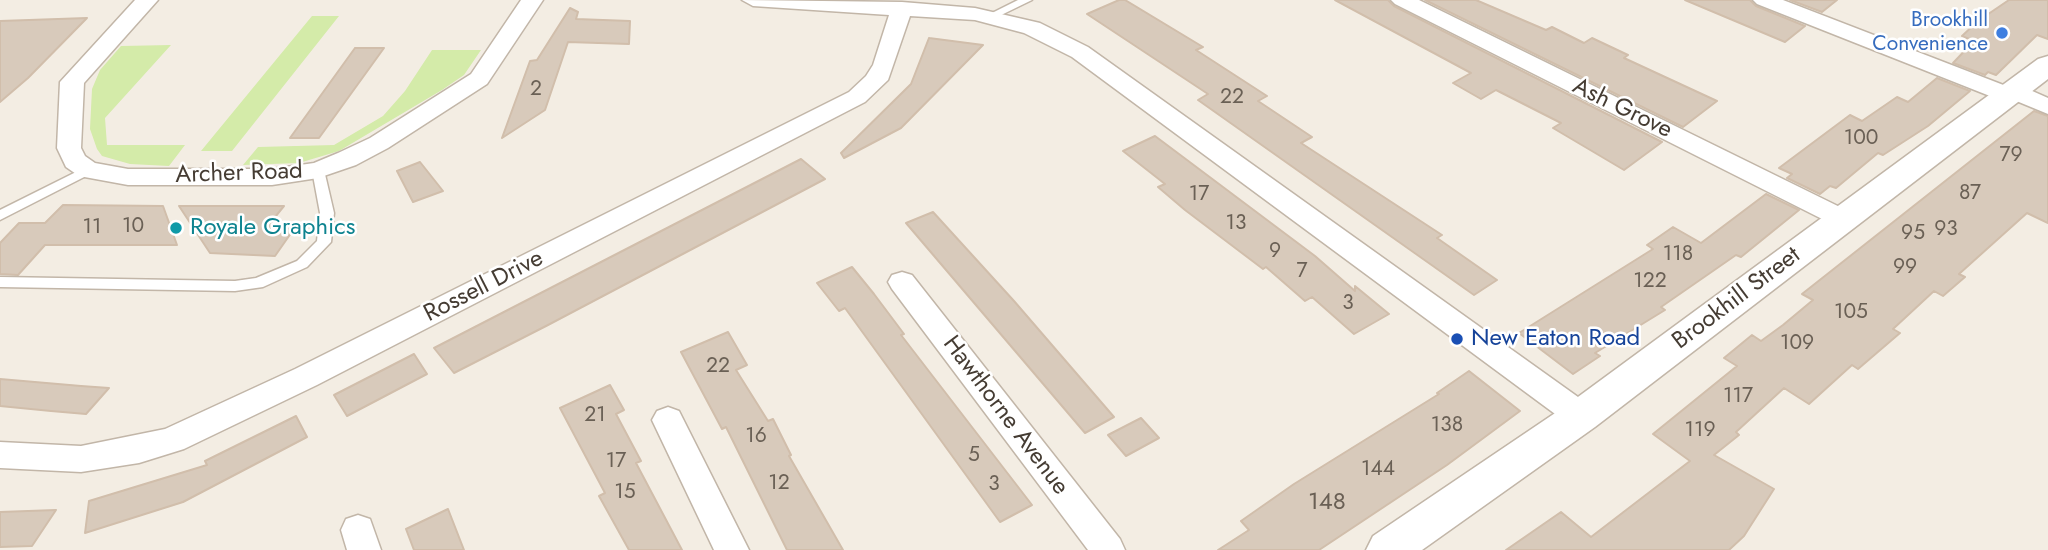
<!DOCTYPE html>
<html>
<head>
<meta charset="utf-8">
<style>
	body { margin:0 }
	canvas { display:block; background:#f3ede3 }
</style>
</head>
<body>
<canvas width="2048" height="550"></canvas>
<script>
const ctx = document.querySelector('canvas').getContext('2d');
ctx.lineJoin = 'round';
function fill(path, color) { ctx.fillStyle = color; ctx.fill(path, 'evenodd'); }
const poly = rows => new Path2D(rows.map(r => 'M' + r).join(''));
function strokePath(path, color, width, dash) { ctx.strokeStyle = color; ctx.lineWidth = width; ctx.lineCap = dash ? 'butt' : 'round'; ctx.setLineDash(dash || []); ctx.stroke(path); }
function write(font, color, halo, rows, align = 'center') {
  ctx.font = font + ' Jost,sans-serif'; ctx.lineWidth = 5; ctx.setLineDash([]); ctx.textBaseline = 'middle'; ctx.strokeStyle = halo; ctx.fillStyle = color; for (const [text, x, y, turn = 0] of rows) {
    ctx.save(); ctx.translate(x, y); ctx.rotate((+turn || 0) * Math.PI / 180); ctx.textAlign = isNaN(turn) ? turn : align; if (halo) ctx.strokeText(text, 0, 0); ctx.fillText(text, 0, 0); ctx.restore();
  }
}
fill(poly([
	[312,16,339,16,232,151,201,151],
	[171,45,105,118,107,145,185,145,169,166,130,164,102,156,97,149,90,129,92,89,100,70,121,46],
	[432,50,481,50,464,75,442,90,339,151,299,163,243,165,258,147,334,145,383,116,405,91]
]), '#d4eba9');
const building = poly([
	[1119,0,1125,0,1203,47,1196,50,1267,96,1258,101,1312,137,1301,143,1442,235,1437,238,1497,280,1474,295,1198,100,1208,94,1087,14,1119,0],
	[1335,0,1388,0,1394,6,1662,142,1624,170,1553,128,1561,123,1496,90,1481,99,1453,83,1471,73,1335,0],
	[1425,0,1476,0,1546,30,1552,27,1584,43,1592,38,1628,55,1624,58,1717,101,1683,127,1425,0],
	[1685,0,1750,0,1756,6,1805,26,1785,42,1685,0],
	[1790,0,1837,0,1822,12,1790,0],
	[2009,0,2048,0,2048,39,2037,35,1996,75,1988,72,1985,75,1953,63,1974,41,1962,36,1978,21,2009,0],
	[570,8,578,12,576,19,630,21,629,44,568,42,545,110,502,138,530,61,537,60,570,8],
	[87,18,28,78,0,102,0,21,87,18],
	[929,38,983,45,901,128,844,158,841,153,911,84,929,38],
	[355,48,384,48,319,138,290,138,355,48],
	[1937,78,1970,91,1928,126,1883,155,1878,153,1836,188,1830,186,1820,194,1787,178,1792,174,1779,168,1850,115,1862,121,1897,97,1908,102,1937,78],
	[2034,111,2048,116,2048,223,2027,213,1959,274,1965,277,1943,296,1934,291,1893,329,1900,333,1858,369,1852,365,1809,404,1784,388,1736,432,1739,435,1714,455,1774,489,1744,536,1729,550,1506,550,1561,512,1591,537,1690,461,1653,434,1737,366,1724,358,1752,335,1761,341,1783,325,1813,300,1802,294,2034,111],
	[1155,136,1315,256,1355,291,1355,286,1389,314,1354,334,1312,297,1305,301,1266,267,1263,269,1185,210,1158,187,1165,184,1123,151,1155,136],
	[801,159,825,179,548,325,454,373,434,348,801,159],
	[420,162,443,191,413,202,397,171,420,162],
	[1766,194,1799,210,1741,257,1736,255,1661,307,1665,310,1595,353,1600,356,1573,374,1519,333,1653,249,1647,245,1673,227,1701,243,1766,194],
	[63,205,163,206,177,245,45,245,18,275,0,274,0,243,19,223,45,223,63,205],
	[179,206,284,206,271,222,275,223,273,226,296,226,275,256,210,253,179,206],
	[933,212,1014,301,1114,417,1085,433,906,223,933,212],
	[852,267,874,294,904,334,901,335,1032,505,1000,522,845,308,839,311,817,283,852,267],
	[728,332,747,365,736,370,768,421,773,419,791,455,789,456,843,550,787,550,726,427,722,429,681,352,728,332],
	[414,354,427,374,347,416,334,395,414,354],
	[1469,371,1520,411,1447,465,1319,550,1218,550,1249,530,1241,521,1294,484,1439,394,1437,393,1469,371],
	[0,379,81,386,109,388,86,414,51,411,0,406,0,379],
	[610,385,624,410,616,414,641,461,636,463,682,550,629,550,599,496,605,493,560,408,610,385],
	[296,416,307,437,183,502,85,533,89,501,207,465,205,461,296,416],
	[1141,418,1159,438,1126,456,1108,435,1141,418],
	[448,509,464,550,414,550,406,529,448,509],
	[56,510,32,546,0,547,0,512,56,510]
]);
fill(building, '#d8cabb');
strokePath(building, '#d1beab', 2);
const service = poly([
	[1018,0,1032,0,993,19,985,19,984,17,1018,0],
	[88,166,92,167,94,170,92,173,0,220,0,210,88,166],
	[318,166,324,170,334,213,331,242,307,267,263,287,235,291,0,287,0,277,235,281,256,278,297,261,317,241,320,213,312,170,318,166]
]);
const minor = poly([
	[135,0,158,0,84,83,81,148,85,156,95,163,128,169,272,169,314,163,338,153,370,138,471,74,521,0,543,0,487,84,388,148,356,165,318,178,272,185,128,185,79,176,66,167,57,148,60,82,135,0],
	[742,0,902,2,975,8,1040,23,1088,47,1592,407,1597,416,1592,425,1581,429,1570,425,1072,57,1024,33,975,20,910,16,888,80,865,102,317,385,184,449,139,463,81,472,0,468,0,442,81,446,165,429,295,369,849,92,866,76,873,65,889,15,753,6,742,0],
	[1391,0,1419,0,1852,213,1856,219,1852,225,1843,228,1834,225,1395,4,1391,0],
	[1753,0,1783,0,2006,86,2021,86,2048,98,2048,114,2014,100,2000,100,1757,4,1753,0],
	[902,272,912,275,1120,539,1125,550,1088,550,892,289,888,282,892,275,902,272],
	[668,407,679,411,749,550,714,550,652,420,657,411,668,407],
	[358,515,370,519,381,550,347,550,341,530,346,519,358,515]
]);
const tertiary = poly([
	[2048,56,2048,79,1595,427,1422,550,1366,550,1373,536,1567,405,2038,59,2048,56]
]);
strokePath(service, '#c2b6a8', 3);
strokePath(minor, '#c2b6a8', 3);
strokePath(tertiary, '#c2b6a8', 3);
fill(service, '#fff');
fill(minor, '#fff');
fill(tertiary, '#fff');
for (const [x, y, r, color] of [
	[2002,33,7,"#3f7fe0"],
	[176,228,7,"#0f9aa8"],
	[1457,339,7,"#1a4fb4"]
]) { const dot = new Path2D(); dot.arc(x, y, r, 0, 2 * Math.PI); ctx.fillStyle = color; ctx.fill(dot); strokePath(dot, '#fff', 2.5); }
write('21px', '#366cbe', '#fff', [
	["Brookhill",1988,21],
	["Convenience",1988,45]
], 'right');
write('21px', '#6a6055', null, [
	["2",536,90],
	["22",1232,98],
	["100",1861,139],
	["79",2011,156],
	["87",1970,194],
	["17",1199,195],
	["13",1236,224],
	["10",133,227],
	["11",92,228],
	["93",1946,230],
	["95",1913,234],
	["9",1275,252],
	["118",1678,255],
	["99",1905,268],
	["7",1302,272],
	["122",1650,282],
	["3",1348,304],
	["105",1851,313],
	["109",1797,344],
	["22",718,367],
	["117",1738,397],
	["21",595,416],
	["138",1447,426],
	["119",1700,431],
	["16",756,437],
	["5",974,456],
	["17",616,462],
	["144",1378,470],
	["12",779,484],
	["3",994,485],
	["15",625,493]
]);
write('24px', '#453c33', '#fff', [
	["Ash Grove",1622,109,26],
	["Archer Road",239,174,-2],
	["Rossell Drive",484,287,-27],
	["Brookhill Street",1737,299,-37],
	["Hawthorne Avenue",1005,416,53]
]);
write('24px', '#0d838f', '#fff', [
	["Royale Graphics",190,228]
], 'left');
write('24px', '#164399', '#fff', [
	["New Eaton Road",1471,339]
], 'left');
write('24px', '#6a6055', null, [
	["148",1327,503]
]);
</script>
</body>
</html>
